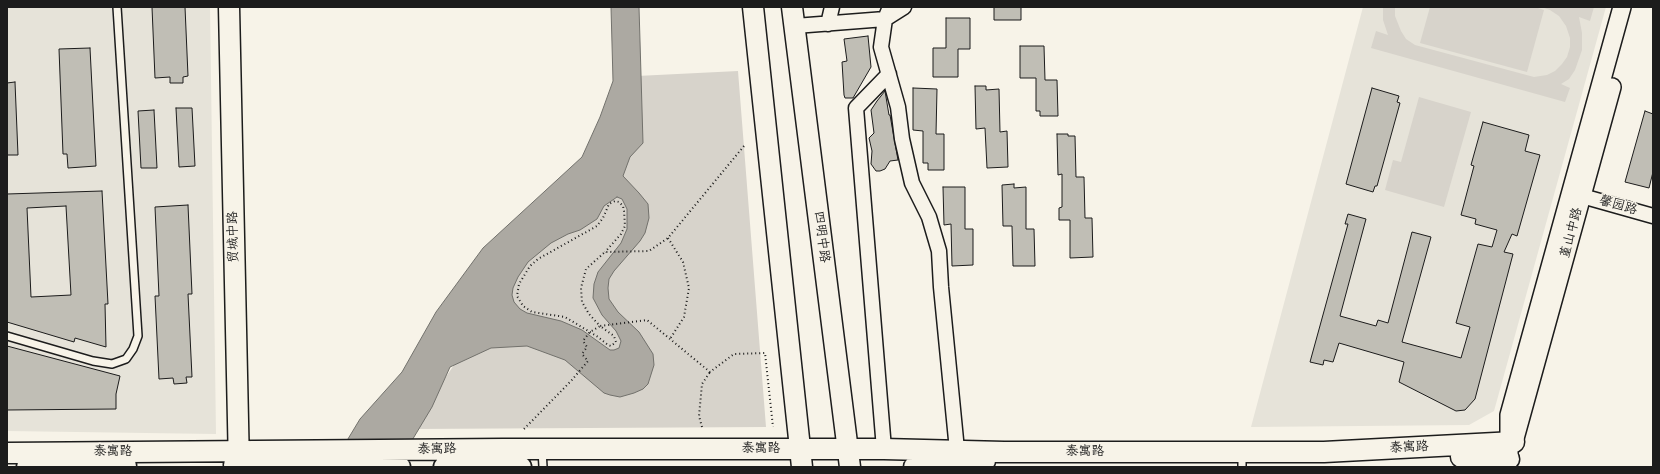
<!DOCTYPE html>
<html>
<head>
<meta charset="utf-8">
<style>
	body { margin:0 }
	#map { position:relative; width:1660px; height:474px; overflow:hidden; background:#f7f3e8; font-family:Mynerve,sans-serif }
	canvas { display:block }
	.frame { position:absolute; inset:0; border:8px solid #1c1c1c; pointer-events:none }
</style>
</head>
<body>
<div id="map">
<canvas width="1660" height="474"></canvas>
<div class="frame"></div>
</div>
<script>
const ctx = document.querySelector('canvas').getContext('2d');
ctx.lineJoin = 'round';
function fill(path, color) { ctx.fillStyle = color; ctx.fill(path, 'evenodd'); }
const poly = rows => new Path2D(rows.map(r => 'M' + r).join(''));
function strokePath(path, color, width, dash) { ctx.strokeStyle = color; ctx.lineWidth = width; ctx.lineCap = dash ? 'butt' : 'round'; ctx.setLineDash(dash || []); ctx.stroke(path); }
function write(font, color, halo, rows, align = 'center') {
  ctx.font = font + ' Mynerve,"LXGW WenKai TC",sans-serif'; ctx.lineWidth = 3; ctx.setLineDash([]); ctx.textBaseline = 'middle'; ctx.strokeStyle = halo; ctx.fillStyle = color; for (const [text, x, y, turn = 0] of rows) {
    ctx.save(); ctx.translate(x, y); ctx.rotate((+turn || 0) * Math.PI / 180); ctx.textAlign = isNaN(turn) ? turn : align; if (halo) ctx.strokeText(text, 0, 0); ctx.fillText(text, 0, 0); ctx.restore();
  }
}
fill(poly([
	[7,7,210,7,216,434,7,431],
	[1363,7,1606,7,1494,411,1469,425,1251,427]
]), '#e6e3d9');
fill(poly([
	[1383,7,1395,7,1395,16,1401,31,1406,39,1415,45,1534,77,1547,75,1555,71,1562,64,1567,57,1570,47,1570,38,1566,26,1559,16,1550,10,1541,7,1594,7,1590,21,1579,17,1582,33,1582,50,1575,70,1569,79,1561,84,1570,88,1565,102,1371,48,1376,31,1388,35,1383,20],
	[1430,7,1535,7,1544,10,1527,72,1420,43],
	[738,71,766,427,411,429,517,271,637,76],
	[1419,97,1471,112,1444,207,1385,190,1393,160,1401,162]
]), '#d7d3cb');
const water = poly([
	[611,7,639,7,643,143,630,157,623,176,639,193,648,204,649,218,645,233,640,241,614,271,609,279,608,288,609,299,618,312,639,332,653,354,654,365,648,384,643,389,634,393,620,397,610,395,604,393,565,360,527,346,491,348,450,367,432,407,396,467,331,467,360,419,402,372,436,312,483,248,582,157,600,117,613,81,611,7],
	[617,197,622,199,627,209,627,229,621,243,598,272,594,284,593,298,602,315,616,331,621,341,619,348,614,350,610,350,582,330,561,321,527,313,520,309,514,302,512,295,513,288,518,277,528,262,551,243,568,234,580,230,597,219,604,206,617,197]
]);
fill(water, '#aca9a2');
strokePath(water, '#72716c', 1);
const building = poly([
	[152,7,185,7,188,76,183,77,183,83,170,83,170,77,155,78,152,7],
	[994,7,1021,7,1021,20,994,20,994,7],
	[946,18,970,18,970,49,958,49,958,77,933,77,933,48,946,48,946,18],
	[868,36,871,67,853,98,845,98,844,95,842,62,847,61,844,39,868,36],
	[1020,46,1044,46,1045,80,1057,80,1058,116,1040,116,1040,111,1036,111,1036,78,1020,78,1020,46],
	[90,48,96,166,68,168,67,154,63,154,59,49,90,48],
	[15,82,18,155,7,155,7,83,15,82],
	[975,86,986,86,986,90,999,89,1000,132,1007,131,1008,167,987,168,985,128,976,129,975,86],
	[913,88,937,89,936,134,944,134,944,170,928,170,928,163,923,163,923,131,913,130,913,88],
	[1372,88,1399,96,1397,102,1400,103,1377,186,1375,186,1373,192,1346,184,1372,88],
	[885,91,889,115,890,115,898,160,890,161,885,169,880,171,876,171,871,164,872,151,869,138,874,133,871,110,877,101,885,91],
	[176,108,192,108,195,166,179,167,176,108],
	[154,110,157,168,141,168,138,111,154,110],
	[1645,111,1653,114,1653,172,1649,188,1625,182,1645,111],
	[1483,122,1529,135,1525,151,1540,155,1517,236,1512,234,1504,252,1513,254,1475,399,1465,410,1456,411,1399,382,1404,362,1339,343,1333,362,1324,360,1323,365,1310,362,1348,224,1345,224,1348,214,1366,219,1340,316,1376,326,1378,320,1388,323,1412,232,1431,237,1402,342,1461,358,1470,327,1456,323,1478,244,1492,247,1497,230,1475,224,1476,219,1461,215,1474,166,1471,165,1483,122],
	[1057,134,1068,134,1068,136,1075,136,1076,177,1084,177,1085,218,1092,218,1093,257,1070,258,1070,220,1059,220,1059,208,1062,207,1062,174,1058,175,1057,134],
	[1014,184,1014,188,1026,187,1026,229,1034,229,1035,266,1013,266,1012,226,1003,226,1002,185,1014,184],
	[943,187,965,187,965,229,973,229,973,265,952,266,951,224,944,225,943,187],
	[102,191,108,304,105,304,106,347,75,338,74,342,7,322,7,194,102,191],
	[66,206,71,295,31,297,27,208,66,206],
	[188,205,192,294,188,294,192,377,186,377,187,383,174,384,173,378,159,379,155,296,159,296,155,207,188,205],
	[7,346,120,376,116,394,116,409,7,410,7,346]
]);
fill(building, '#c0beb5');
strokePath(building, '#1c1c1c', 1);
const service = poly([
	[7,336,93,361,112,364,126,359,133,349,138,336,117,7],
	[542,450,543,467],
	[1242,460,1242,467]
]);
const minor = poly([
	[890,7,885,19,881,47,898,107,902,139,912,183,929,217,939,251,941,287,957,450],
	[828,24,832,7],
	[795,26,885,19,904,7],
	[1582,196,1653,216],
	[884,449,856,108,889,74]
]);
const tertiary = poly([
	[1514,442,1612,87],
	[1509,455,1509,415,1622,7]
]);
const secondary = poly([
	[229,7,239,467],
	[753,7,802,467],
	[792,7,850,467],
	[7,453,503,449,884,449,1004,452,1324,452,1514,442],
	[1461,457,1509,459],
	[234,465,400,467],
	[27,467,126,466],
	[444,467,521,467],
	[914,467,985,461]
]);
strokePath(service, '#1c1c1c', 10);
strokePath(minor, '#1c1c1c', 17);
strokePath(tertiary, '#1c1c1c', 20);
strokePath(secondary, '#1c1c1c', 23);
strokePath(poly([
	[744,146,668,238,649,251,605,252,586,269,581,288,582,302,589,314,600,326,647,320,710,372,734,354,765,353,773,427],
	[668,238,683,262,689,288,684,317,670,339],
	[702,427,699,416,702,384,710,372],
	[524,429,571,381,588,361,582,354,587,347,583,341,589,333,590,332,600,326,614,336,616,342,611,346,608,345,598,337,590,332,565,317,532,312,523,306,517,296,519,284,530,266,538,259,597,226,603,218,609,204,615,201,619,202,623,206,624,211,625,226,621,234,605,252]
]), '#1c1c1c', 2, [1, 3]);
strokePath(service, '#f7f3e8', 7);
strokePath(minor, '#f7f3e8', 14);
strokePath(tertiary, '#f7f3e8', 17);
strokePath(secondary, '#f7f3e8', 20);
write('13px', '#1c1c1c', '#f7f3e8', [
	["馨园路",1618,206,16],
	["堇山中路",1572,233,-75],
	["贸城中路",234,237,-91],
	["四明中路",821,237,83],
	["泰寓路",1409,448,-3],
	["泰寓路",761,449],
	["泰寓路",437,450,-1],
	["泰寓路",113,452],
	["泰寓路",1085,452]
]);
</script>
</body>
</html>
